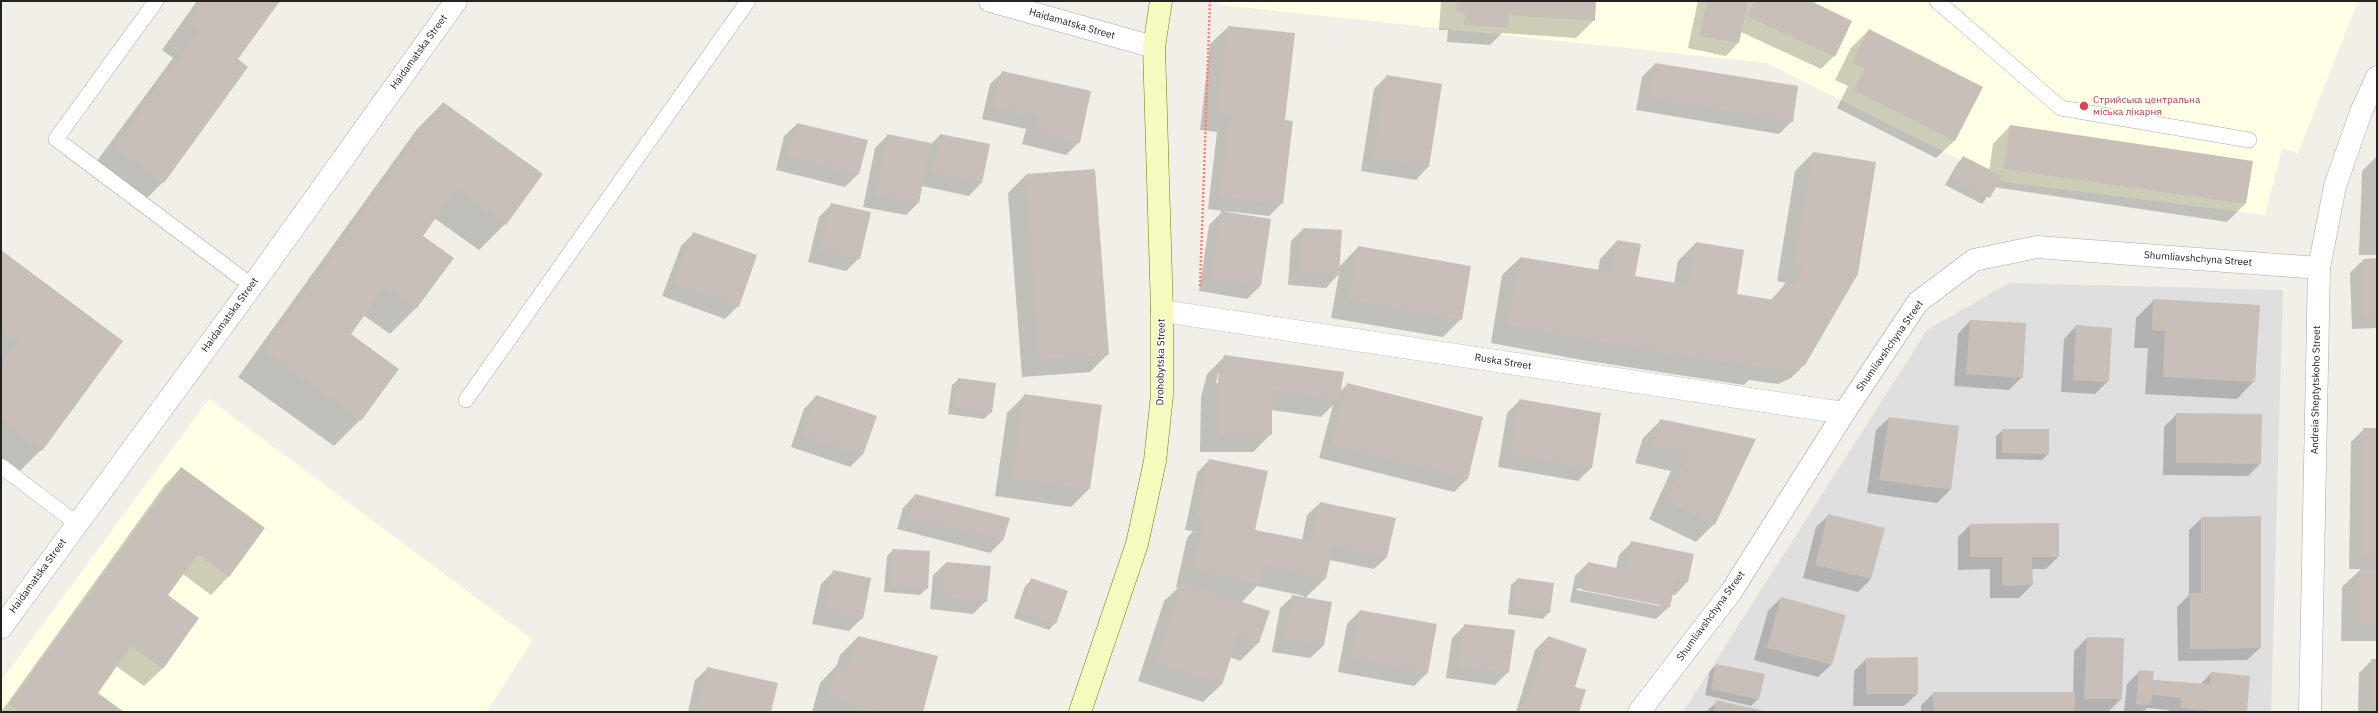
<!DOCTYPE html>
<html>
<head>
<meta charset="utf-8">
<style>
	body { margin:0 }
	#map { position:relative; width:2378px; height:713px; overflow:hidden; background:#f2efe9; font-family:"IBM Plex Sans",sans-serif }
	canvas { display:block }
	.frame { position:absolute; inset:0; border:2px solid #222; pointer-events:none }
</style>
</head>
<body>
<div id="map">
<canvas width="2378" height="713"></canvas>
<div class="frame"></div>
</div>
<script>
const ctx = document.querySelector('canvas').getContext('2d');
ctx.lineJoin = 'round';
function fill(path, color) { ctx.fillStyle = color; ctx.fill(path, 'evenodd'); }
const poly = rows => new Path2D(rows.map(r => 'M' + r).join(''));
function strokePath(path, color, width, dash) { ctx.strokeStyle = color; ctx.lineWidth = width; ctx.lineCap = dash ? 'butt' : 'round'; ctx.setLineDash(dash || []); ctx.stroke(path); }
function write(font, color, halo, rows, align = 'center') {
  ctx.font = font + ' "IBM Plex Sans",sans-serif'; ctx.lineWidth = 3; ctx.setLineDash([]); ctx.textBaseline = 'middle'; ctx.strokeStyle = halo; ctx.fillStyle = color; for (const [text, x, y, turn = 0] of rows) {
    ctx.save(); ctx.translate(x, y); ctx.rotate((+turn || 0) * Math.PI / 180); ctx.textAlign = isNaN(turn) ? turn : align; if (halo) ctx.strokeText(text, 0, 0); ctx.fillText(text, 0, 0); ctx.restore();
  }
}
fill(poly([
	[2009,283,2283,290,2271,712,1683,712,1927,330]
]), '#e0dfdf');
fill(poly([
	[1221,1,2358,1,2298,153,2282,148,2265,215,2004,182,1767,63,1221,5],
	[209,399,533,640,486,712,1,712,1,681]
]), '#ffffe5');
fill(poly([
	[197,1,279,1,236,59,247,67,163,182,137,208,88,173,173,58,162,50],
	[1441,1,1595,1,1594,20,1576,38,1502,33,1490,45,1447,42,1448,30,1439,30],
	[1698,1,1747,1,1747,3,1748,1,1808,1,1834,56,1821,69,1741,32,1738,43,1726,56,1688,48],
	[1228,27,1282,203,1269,216,1225,211,1224,213,1270,220,1260,286,1247,299,1199,291,1209,225,1223,211,1208,209,1217,132,1200,130,1210,44],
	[1869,30,1954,141,1936,158,1837,108,1848,86,1835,80,1851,48],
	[1655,64,1792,121,1779,134,1636,110,1642,77],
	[1003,72,1079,142,1066,155,1022,144,1026,129,982,119,990,84],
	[1387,76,1441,85,1428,167,1416,180,1361,171,1374,89],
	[443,103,505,224,479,250,434,218,421,236,416,308,390,334,363,315,349,334,360,420,334,446,238,377,417,129],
	[797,124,866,140,858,174,845,187,776,170,784,136],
	[2010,126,2251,162,2245,204,2227,222,1994,187,1982,204,1945,185,1957,164,1963,157,1989,171,1993,144],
	[888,135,931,144,940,135,989,145,981,183,969,196,922,186,918,203,906,215,863,207,875,148],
	[1813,153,1804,365,1791,378,1778,384,1749,380,1744,385,1582,360,1491,343,1502,275,1520,258,1598,271,1600,259,1617,241,1634,277,1674,283,1678,261,1696,243,1735,294,1770,301,1786,283,1777,281,1795,171],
	[2377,156,2377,255,2359,255,2362,171],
	[1026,175,1108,354,1090,372,1022,377,1008,193],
	[832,204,859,258,846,271,808,262,819,217],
	[1303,229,1339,267,1358,247,1461,319,1443,337,1331,318,1339,274,1326,288,1288,285,1291,241],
	[694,233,738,306,725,319,662,296,681,246],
	[1,252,41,450,15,476,1,465],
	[2377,259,2377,328,2352,329,2350,273,2363,260],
	[2154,300,2254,381,2237,399,2145,394,2148,348,2134,348,2136,318],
	[1970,321,2022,377,2009,390,1954,386,1958,334],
	[2076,326,2108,381,2095,394,2061,392,2064,339],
	[1225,356,1339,392,1348,384,1482,418,1467,479,1454,492,1319,458,1333,405,1321,417,1271,410,1271,434,1253,452,1200,452,1201,397,1207,374],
	[1218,374,1220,374,1218,383,1216,383],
	[959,379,991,412,984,419,948,414,952,385],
	[1025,395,1089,489,1071,507,995,496,1007,413],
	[816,396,863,454,850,467,791,447,804,409],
	[1520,400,1600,414,1591,468,1578,481,1498,467,1507,413],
	[2177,414,2260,464,2248,476,2163,475,2164,427],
	[1889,418,1958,427,1950,490,1937,503,1867,493,1876,430],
	[1661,420,1755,440,1714,524,1696,542,1649,519,1671,471,1635,463,1643,438],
	[2364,429,2377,429,2377,641,2341,641,2342,587,2361,569,2349,569,2351,442],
	[2003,430,2048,454,2042,460,1996,459,1996,436],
	[1209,460,1254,530,1302,540,1307,515,1320,503,1387,557,1374,569,1329,560,1325,579,1305,598,1323,646,1310,658,1272,652,1280,608,1293,596,1303,598,1304,596,1257,586,1241,603,1268,612,1258,643,1240,661,1230,657,1221,685,1203,702,1138,681,1164,601,1178,588,1176,587,1187,538,1193,531,1185,530,1197,473],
	[181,468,264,528,228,577,211,595,183,574,167,596,198,618,162,669,144,686,116,666,96,693,122,712,1,712,164,486],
	[915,495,1003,540,990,553,897,529,903,508],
	[1829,515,1871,579,1858,592,1803,578,1816,527],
	[2202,518,2260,648,2247,660,2178,661,2177,607,2189,595,2189,530],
	[1970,525,2058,557,2046,569,2031,569,2032,585,2019,598,1990,598,1990,569,1958,570,1958,537],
	[1632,542,1687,582,1675,595,1672,594,1669,607,1656,619,1570,602,1575,576,1588,563,1616,569,1619,555],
	[1577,588,1661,604,1661,606,1577,590],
	[893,550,927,588,920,595,884,592,887,556],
	[946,563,986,601,973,614,930,609,933,575],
	[834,571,862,618,849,631,812,624,821,584],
	[1518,579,1549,612,1543,619,1508,614,1511,585],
	[1032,580,1055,623,1049,630,1014,618,1025,586],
	[1781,598,1831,665,1818,677,1754,660,1768,611],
	[1360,611,1436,625,1427,673,1414,686,1338,672,1347,624],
	[1465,625,1508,672,1495,685,1446,678,1452,638],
	[858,637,922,712,812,712,820,683,837,665,840,655],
	[1548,637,1574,687,1578,712,1516,712,1535,650],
	[2087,638,2121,699,2108,712,1921,712,1921,705,1934,693,2073,693,2074,651],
	[1866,659,1917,694,1904,706,1853,706,1854,671],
	[2372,660,2377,660,2377,712,2358,712,2359,673],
	[1716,665,1758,699,1751,706,1705,695,1710,671],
	[708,668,770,712,688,712,695,680],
	[2140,671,2152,681,2200,685,2211,673,2246,712,2169,712,2169,710,2147,708,2143,712,2124,712,2127,684],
	[1717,702,1763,712,1706,712]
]), '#0003');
fill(poly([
	[203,1,280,1,238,59,248,67,164,183,114,147,198,31,187,23],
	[1457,1,1596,1,1595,21,1509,15,1508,28,1464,25,1465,13,1456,12],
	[1707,1,1748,1,1739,43,1700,36],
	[1754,1,1811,1,1852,21,1835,57,1747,16],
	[1228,26,1295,33,1285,120,1293,121,1283,204,1220,197,1230,114,1217,112],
	[1869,29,1983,87,1955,141,1854,90,1865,68,1852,62],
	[1655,63,1798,86,1793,122,1648,98],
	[1002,71,1091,91,1080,143,1034,132,1038,117,994,106],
	[1386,75,1442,84,1429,167,1373,159],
	[443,102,543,174,506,225,456,189,423,236,454,258,416,309,385,287,351,334,399,369,361,421,263,350],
	[797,123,868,140,859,174,788,157],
	[2010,125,2253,161,2246,204,2004,169],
	[887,134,931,143,919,203,876,194],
	[940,134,990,144,982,183,932,173],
	[1813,152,1876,162,1858,274,1805,365,1791,372,1600,342,1508,325,1520,257,1612,272,1617,240,1641,244,1635,276,1688,285,1696,242,1744,250,1737,294,1775,300,1787,280,1793,284,1803,265,1794,264],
	[1963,156,2002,176,1990,198,1951,178],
	[1095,169,1109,355,1039,360,1026,174],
	[831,203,871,212,860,259,820,249],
	[1221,211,1271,219,1261,286,1211,279],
	[1303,228,1342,230,1339,275,1300,273],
	[693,232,757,255,739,307,674,283],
	[1358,246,1471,266,1462,320,1349,300],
	[1,250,123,341,42,451,1,420,1,365,19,341,1,328],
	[2377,258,2377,317,2364,317,2363,259],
	[2153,299,2260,305,2255,382,2163,377,2165,331,2152,330],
	[1970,320,2026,323,2023,378,1966,374],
	[2076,325,2112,328,2109,382,2073,380],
	[1224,355,1344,372,1339,400,1272,390,1272,435,1218,435,1218,378],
	[958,378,996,383,992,413,954,407],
	[1347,383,1483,417,1468,479,1331,445],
	[1024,394,1102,405,1090,489,1012,479],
	[816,395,877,416,863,455,803,435],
	[1519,399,1601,413,1592,468,1510,454],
	[2176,413,2262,414,2261,464,2176,463],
	[1889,417,1959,426,1951,490,1879,480],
	[1660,419,1756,439,1715,525,1666,501,1688,454,1652,445],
	[2363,428,2377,428,2377,557,2361,557],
	[2002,429,2049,429,2049,454,2002,453],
	[1209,459,1268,471,1255,530,1311,541,1320,502,1396,518,1387,557,1333,546,1326,579,1264,566,1260,584,1193,570,1204,519,1197,517],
	[181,467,265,528,229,577,198,554,168,595,199,618,163,669,131,646,98,693,124,712,19,712,9,704],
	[915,494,1010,518,1003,541,909,517],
	[1828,514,1885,528,1871,579,1815,565],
	[2261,516,2261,648,2190,649,2190,593,2201,593,2201,517],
	[2059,523,2059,557,2032,557,2033,585,2002,586,2002,557,1970,557,1970,524],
	[1631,541,1694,554,1688,582,1676,580,1670,607,1582,590,1588,562,1626,570],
	[893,549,930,551,928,589,890,586],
	[946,562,991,566,987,602,942,597],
	[2360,569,2377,569,2377,624,2359,623],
	[833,570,871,578,863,619,825,611],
	[1031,578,1068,591,1056,624,1020,612],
	[1517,578,1554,583,1550,613,1513,607],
	[1182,582,1270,611,1259,643,1238,636,1222,685,1155,663],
	[1292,595,1332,602,1324,646,1285,639],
	[1781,597,1846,615,1832,665,1767,648],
	[1360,610,1437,624,1428,673,1350,659],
	[1464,624,1515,630,1509,673,1459,666],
	[858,636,938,656,923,712,889,712,829,697,837,664,849,667],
	[1548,636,1587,649,1575,687,1586,690,1579,712,1524,712],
	[2087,637,2124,638,2122,699,2084,699],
	[1918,657,1918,694,1866,694,1866,658],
	[2371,659,2377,659,2377,712,2370,712],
	[1716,664,1765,674,1759,700,1711,689],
	[707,667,778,683,771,712,697,712],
	[2139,670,2154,671,2153,680,2210,684,2211,672,2250,676,2247,712,2205,712,2206,710,2181,708,2181,698,2152,695,2151,705,2136,704],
	[1933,692,2075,692,2075,712,1933,712],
	[1716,700,1764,711,1764,712,1714,712]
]), '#c7bfb8');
const lane = poly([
	[156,1,56,139,252,286],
	[1937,1,2061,108,2249,140],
	[466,400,748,1],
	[1,466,76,523]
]);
const street = poly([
	[990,1,1154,47],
	[1162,311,1844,413],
	[1,628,252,286,456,1],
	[1639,712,1731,592,1844,413,1918,302,1974,260,2037,247,2319,268],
	[2310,712,2319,268,2335,186,2361,112,2377,77]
]);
const secondary = poly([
	[1080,712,1137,544,1155,461,1162,395,1162,311,1154,47,1161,1]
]);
strokePath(lane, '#a9a9a9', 16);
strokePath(street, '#a9a9a9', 23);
strokePath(secondary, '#707d05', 23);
strokePath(poly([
	[1200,286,1210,1]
]), '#fa8072', 2.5, [2, 2]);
strokePath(lane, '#fff', 15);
strokePath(street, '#fff', 22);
strokePath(secondary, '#f7fabf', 22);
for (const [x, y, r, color] of [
	[2084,106,5,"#e0444e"]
]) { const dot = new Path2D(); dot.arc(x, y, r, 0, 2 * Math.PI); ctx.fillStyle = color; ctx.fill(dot); strokePath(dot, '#fff', 1.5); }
write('10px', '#222', '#fff', [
	["Haidamatska Street",1072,24,16],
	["Haidamatska Street",419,52,-54],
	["Shumliavshchyna Street",2198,259,4],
	["Haidamatska Street",230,315,-54],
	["Shumliavshchyna Street",1890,346,-55],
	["Drohobytska Street",1161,362,-89],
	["Ruska Street",1503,362,9],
	["Andreia Sheptytskoho Street",2316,390,-89],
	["Haidamatska Street",38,576,-54],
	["Shumliavshchyna Street",1711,616,-54]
]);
write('10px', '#be3a42', '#fff', [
	["Стрийська центральна",2093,100],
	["міська лікарня",2093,112]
], 'left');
</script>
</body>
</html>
